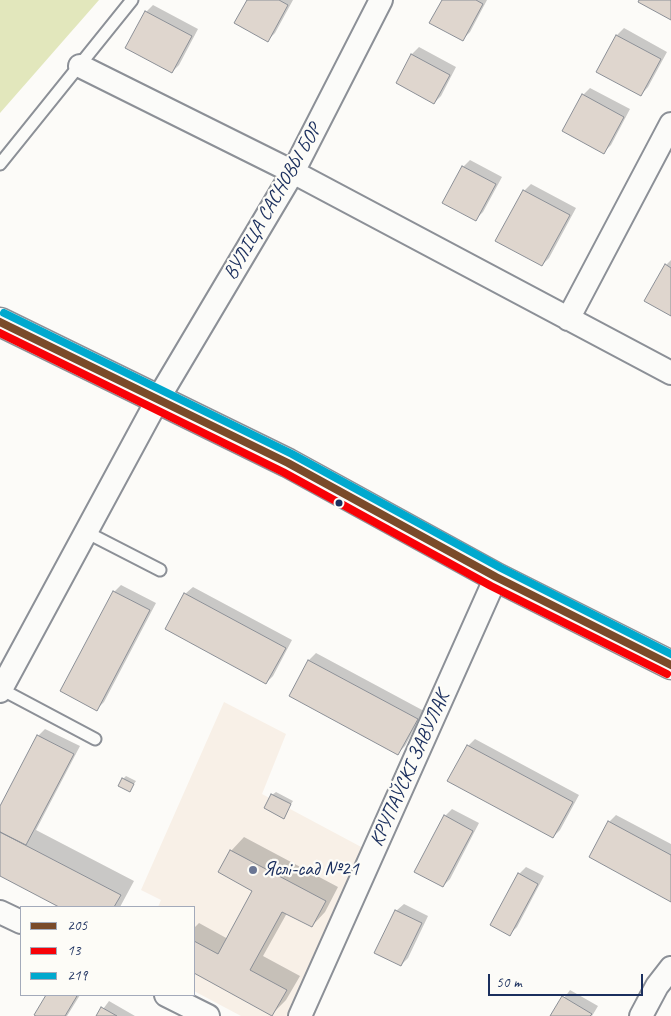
<!DOCTYPE html>
<html>
<head>
<meta charset="utf-8">
<style>
	body { margin:0 }
	#map { position:relative; width:671px; height:1016px; overflow:hidden; background:#fcfbf8; font-family:Caveat,sans-serif }
	canvas { display:block }
	.legend { position:absolute; left:20px; top:906px; width:175px; height:90px; box-sizing:border-box; background:#fdfcf7; border:1px solid #a3aaba; margin:0; padding:6px 9px; list-style:none; font-size:15px; color:#1b2f5e }
	.legend li { display:flex; align-items:center; gap:10px; height:25px }
	.legend b { width:25px; border:1px solid #a3aaba }
	.scale { position:absolute; left:488px; top:974px; width:155px; height:22px; box-sizing:border-box; border:2px solid #1b2f5e; border-top:0; padding-left:6px; font-size:15px; line-height:18px; white-space:nowrap; color:#1b2f5e; -webkit-text-stroke:4px #fdfcf7; paint-order:stroke }
</style>
</head>
<body>
<div id="map">
<canvas width="671" height="1016"></canvas>
<ul class="legend">
<li><b style="height:6px;background:#7a4b2a"></b>205</li>
<li><b style="height:6px;background:#f80207"></b>13</li>
<li><b style="height:6px;background:#00a9ce"></b>219</li>
</ul>
<div class="scale">50 m</div>
</div>
<script>
const ctx = document.querySelector('canvas').getContext('2d');
ctx.lineJoin = 'round';
function fill(path, color) { ctx.fillStyle = color; ctx.fill(path, 'evenodd'); }
const poly = rows => new Path2D(rows.map(r => 'M' + r).join(''));
function strokePath(path, color, width, dash) { ctx.strokeStyle = color; ctx.lineWidth = width; ctx.lineCap = dash ? 'butt' : 'round'; ctx.setLineDash(dash || []); ctx.stroke(path); }
function write(font, color, halo, rows, align = 'center') {
  ctx.font = font + ' Caveat,sans-serif'; ctx.lineWidth = 4.5; ctx.setLineDash([]); ctx.textBaseline = 'middle'; ctx.strokeStyle = halo; ctx.fillStyle = color; for (const [text, x, y, turn = 0] of rows) {
    ctx.save(); ctx.translate(x, y); ctx.rotate((+turn || 0) * Math.PI / 180); ctx.textAlign = isNaN(turn) ? turn : align; if (halo) ctx.strokeText(text, 0, 0); ctx.fillText(text, 0, 0); ctx.restore();
  }
}
fill(poly([
	[224,702,286,734,262,794,365,849,288,1016,241,1016,194,991,194,907,158,907,161,900,141,890]
]), '#f8f0e7');
fill(poly([
	[0,0,99,0,0,113]
]), '#e2e7bc');
fill(poly([
	[248,0,293,0,275,33,268,40],
	[443,0,487,0,470,32,463,39],
	[153,5,198,29,179,65,172,72,146,12],
	[624,28,667,52,648,87,641,95,617,35],
	[419,47,456,67,441,96,434,103,397,83,412,54],
	[590,88,630,109,611,145,604,152,583,95],
	[470,160,502,177,483,212,475,220,463,167],
	[531,184,576,208,549,258,542,265,524,191],
	[671,260,671,314,666,265],
	[121,585,156,603,104,702,97,709,114,592],
	[193,587,292,640,273,676,266,683,185,594],
	[316,653,424,711,405,746,398,753,290,695,309,660],
	[45,729,80,746,36,830,134,881,120,907,62,907,0,875,0,809,38,736],
	[475,739,579,795,560,830,553,837,468,746],
	[126,776,136,781,130,790,123,779],
	[276,792,293,801,283,817,272,795],
	[452,809,479,823,450,879,443,886,445,816],
	[616,815,671,844,671,900,609,822],
	[244,837,338,887,325,912,312,926,287,913,263,956,300,976,286,1000,272,1014,194,972,194,928,199,923,228,939,254,891,231,851],
	[526,867,544,876,517,927,510,934,519,874],
	[404,904,428,916,408,958,401,965,396,911],
	[570,990,598,1006,592,1016,551,1016],
	[47,995,80,995,67,1016,38,1016,36,1014],
	[109,1001,135,1016,98,1016]
]), '#0003');
const building = poly([
	[247,0,279,0,288,5,268,42,234,23,247,0],
	[442,0,476,0,483,4,463,41,429,23,442,0],
	[639,0,671,0,671,20,638,2,639,0],
	[145,11,192,36,172,73,125,48,145,11],
	[616,35,661,59,641,96,596,72,616,35],
	[411,54,450,75,434,104,396,83,411,54],
	[582,94,624,117,604,154,562,131,582,94],
	[462,166,496,184,476,221,442,203,462,166],
	[523,190,570,215,542,266,495,241,523,190],
	[665,264,671,268,671,316,644,301,665,264],
	[113,591,150,610,97,711,60,691,113,591],
	[184,593,286,648,266,684,165,629,184,593],
	[308,660,418,719,398,755,289,696,308,660],
	[37,735,74,754,26,845,0,832,0,806,37,735],
	[467,745,573,802,553,838,447,781,467,745],
	[122,778,134,784,130,792,118,786,122,778],
	[271,794,291,804,284,819,264,808,271,794],
	[444,815,473,831,443,887,414,872,444,815],
	[608,821,671,855,671,902,589,857,608,821],
	[0,832,121,895,114,907,59,907,0,876,0,832],
	[230,850,326,901,312,927,282,912,250,970,287,990,272,1016,194,973,194,941,218,954,252,891,218,872,230,850],
	[518,873,538,884,510,936,490,925,518,873],
	[395,910,422,923,401,966,374,953,395,910],
	[46,995,74,995,77,996,65,1016,36,1016,34,1015,46,995],
	[562,996,592,1014,590,1016,550,1016,562,996],
	[101,1007,117,1016,96,1016,101,1007]
]);
fill(building, '#dfd6ce');
strokePath(building, '#8c9097', 1);
const lane = poly([
	[0,164,132,0],
	[86,532,160,570],
	[1,689,95,739]
]);
const street = poly([
	[80,66,293,172,671,373],
	[568,319,671,124],
	[0,691,158,399,293,172,381,0],
	[0,912,21,922],
	[166,995,208,1016],
	[300,1016,496,577],
	[641,1016,657,986,671,968]
]);
const secondary = poly([
	[0,322,288,463,496,577,671,665]
]);
strokePath(lane, '#8c9097', 15);
strokePath(street, '#8c9097', 26);
strokePath(secondary, '#8c9097', 31);
strokePath(lane, '#fbfbf9', 11);
strokePath(street, '#fbfbf9', 22);
strokePath(secondary, '#fbfbf9', 28);
strokePath(poly([
	[0,322,288,463,496,577,671,665]
]), '#7a4b2a', 8);
strokePath(poly([
	[0,333,283,472,491,586,667,674]
]), '#f80207', 8);
strokePath(poly([
	[4,313,292,454,501,568,671,654]
]), '#00a9ce', 8);
for (const [x, y, r, color] of [
	[339,503,4.5,"#1b2f5e"],
	[253,870,5,"#6a7694"]
]) { const dot = new Path2D(); dot.arc(x, y, r, 0, 2 * Math.PI); ctx.fillStyle = color; ctx.fill(dot); strokePath(dot, '#fdfcf7', 2); }
write('20px', '#1b2f5e', '#fdfcf7', [
	["ВУЛІЦА САСНОВЫ БОР",273,202,-60],
	["КРУПАЎСКІ ЗАВУЛАК",410,769,-66]
]);
write('20px', '#1b2f5e', '#fdfcf7', [
	["Яслі-сад №21",263,870]
], 'left');
</script>
</body>
</html>
